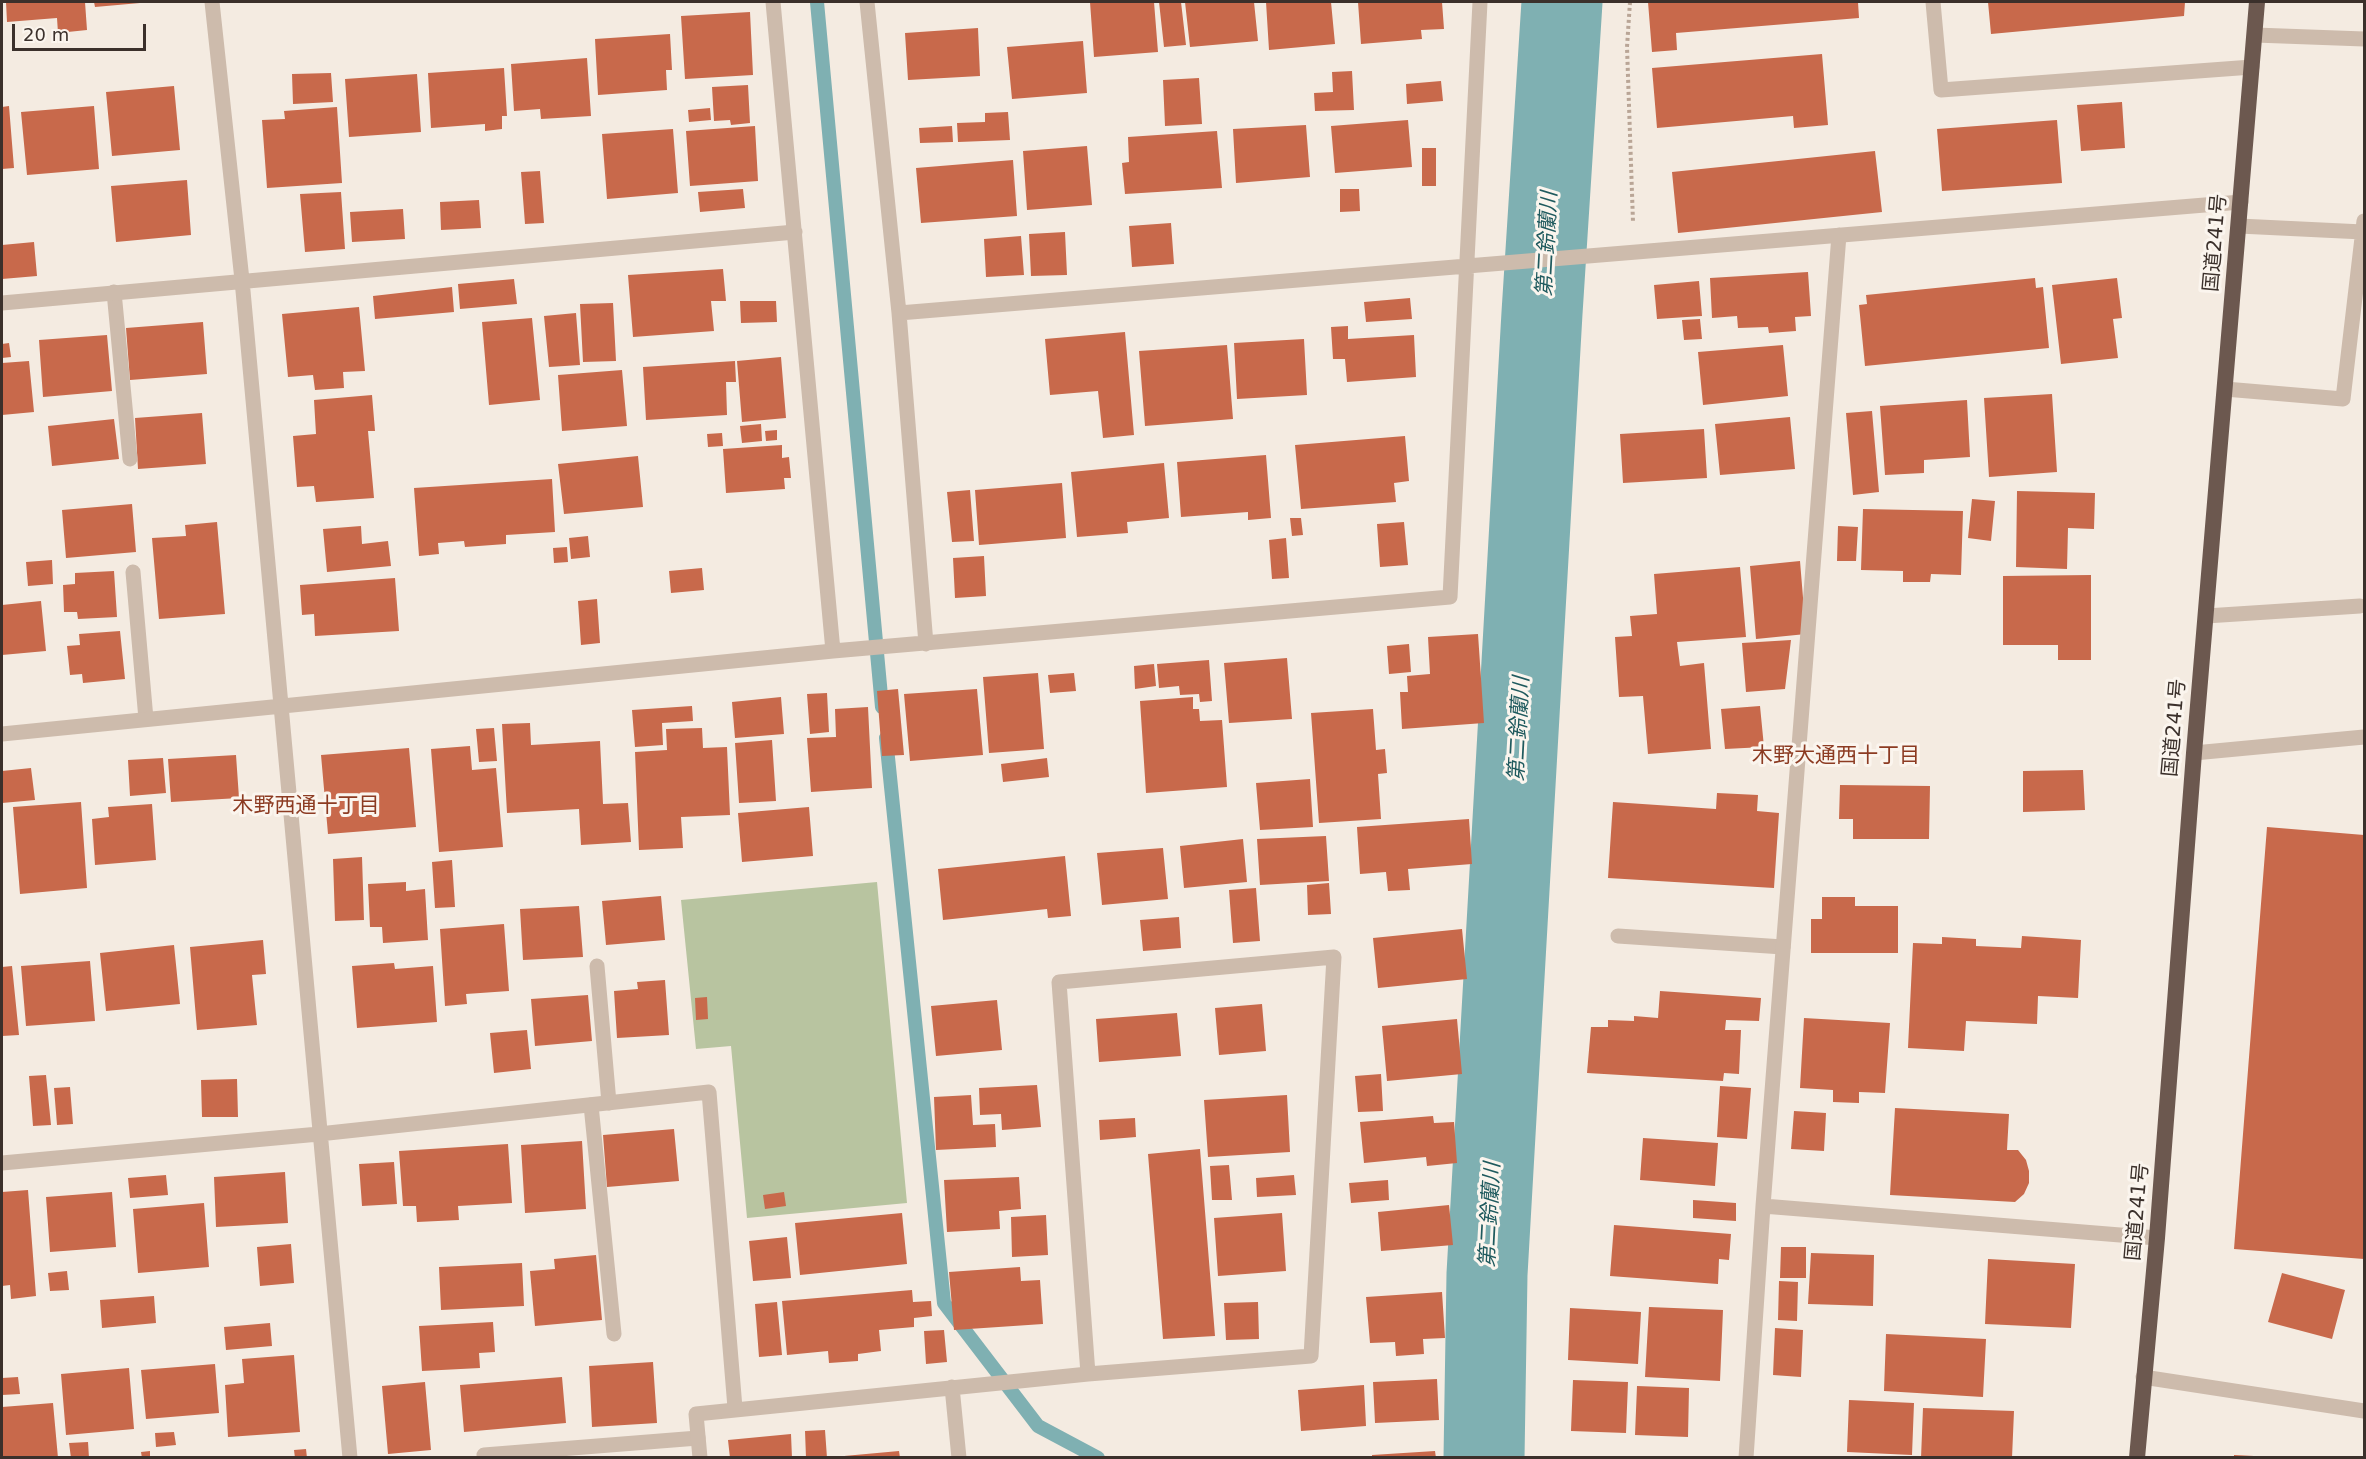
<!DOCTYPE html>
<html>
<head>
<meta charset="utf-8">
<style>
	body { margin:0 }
	#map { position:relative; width:2366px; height:1459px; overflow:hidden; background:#f4ebe1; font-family:"DejaVu Sans",sans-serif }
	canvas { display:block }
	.frame { position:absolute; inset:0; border:3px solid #3b302b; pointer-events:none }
	.scale { position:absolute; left:12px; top:24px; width:134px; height:27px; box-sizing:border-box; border:3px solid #3b302b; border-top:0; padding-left:8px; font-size:18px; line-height:21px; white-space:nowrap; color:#3b302b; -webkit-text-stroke:4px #fbf5ee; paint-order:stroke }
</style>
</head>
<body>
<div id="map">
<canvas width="2366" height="1459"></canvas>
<div class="frame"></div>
<div class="scale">20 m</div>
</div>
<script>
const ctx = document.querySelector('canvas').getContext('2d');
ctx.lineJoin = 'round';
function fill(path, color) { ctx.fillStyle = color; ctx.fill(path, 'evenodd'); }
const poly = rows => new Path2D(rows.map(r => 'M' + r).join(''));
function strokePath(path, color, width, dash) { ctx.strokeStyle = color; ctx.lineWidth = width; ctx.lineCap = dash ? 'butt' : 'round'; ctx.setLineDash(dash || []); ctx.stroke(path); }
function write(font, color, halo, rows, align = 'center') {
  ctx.font = font + ' "DejaVu Sans","Noto Sans JP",sans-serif'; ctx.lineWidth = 6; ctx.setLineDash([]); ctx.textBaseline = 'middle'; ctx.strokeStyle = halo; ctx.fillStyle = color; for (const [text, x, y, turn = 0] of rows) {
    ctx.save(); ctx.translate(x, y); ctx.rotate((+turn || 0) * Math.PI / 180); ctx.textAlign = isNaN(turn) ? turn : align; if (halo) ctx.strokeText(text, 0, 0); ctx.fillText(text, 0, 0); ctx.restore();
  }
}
fill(poly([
	[877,882,907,1203,747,1218,731,1046,696,1049,681,900]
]), '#b8c4a0');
strokePath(poly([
	[817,2,882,707],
	[886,738,944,1303,1038,1426,1098,1458]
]), '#7fb0b2', 14);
strokePath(poly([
	[1484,1458,1487,1274,1542,313,1562,2]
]), '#7fb0b2', 81);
fill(poly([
	[6,2,85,2,87,30,58,33,57,18,7,22],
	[94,2,140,2,140,3,95,7],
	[1090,2,1154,2,1158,52,1094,57],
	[1159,2,1181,2,1186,45,1164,47],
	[1185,2,1254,2,1258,41,1190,47],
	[1266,2,1331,2,1335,44,1269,50],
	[1358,2,1442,2,1444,29,1421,30,1422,39,1361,44],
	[1648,2,1858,2,1859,18,1676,33,1677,50,1652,52],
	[1988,2,2185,2,2184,16,1991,34],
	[750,12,753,75,685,79,681,16],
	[978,28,980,76,908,80,905,33],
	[670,34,672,70,666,70,667,90,598,95,595,39],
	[1083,41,1087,93,1012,99,1007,47],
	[1822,54,1828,125,1794,128,1793,116,1657,128,1652,68],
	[587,58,591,116,541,119,540,109,514,111,511,64],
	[504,68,507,116,502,116,502,129,485,131,485,124,431,128,428,73],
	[1352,71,1354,110,1315,111,1314,93,1333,92,1332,72],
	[331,73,333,102,293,104,292,74],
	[417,74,421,132,349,137,345,79],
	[1199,78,1202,124,1165,126,1163,80],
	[1441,81,1443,101,1407,104,1406,84],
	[748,85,750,123,731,125,730,120,714,121,712,87],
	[174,86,180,150,112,156,106,92],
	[2122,102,2125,148,2081,151,2077,105],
	[9,106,14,168,2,169,2,107],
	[94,106,99,169,27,175,21,112],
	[337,107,342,183,267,188,262,120,285,119,284,111],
	[710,108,711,120,689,122,688,110],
	[1008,112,1010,140,958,142,957,123,985,122,985,113],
	[1408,120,1412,167,1335,173,1331,126],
	[2057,120,2062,183,1942,191,1937,129],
	[1306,125,1310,177,1236,183,1233,129],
	[755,126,758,181,690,186,686,131],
	[952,126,953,142,920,143,919,128],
	[673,129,678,193,607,199,602,134],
	[1217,131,1222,188,1125,194,1122,163,1129,162,1128,137],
	[1087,146,1092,205,1027,210,1023,151],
	[1422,148,1436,148,1436,186,1422,186],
	[1875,151,1882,212,1678,233,1672,172],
	[1013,160,1017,216,921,223,916,168],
	[540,171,544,223,525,224,521,172],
	[187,180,191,235,116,242,111,186],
	[743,189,745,208,700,212,698,192],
	[1340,189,1359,189,1360,211,1340,212],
	[341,192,345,249,305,252,300,194],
	[479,200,481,228,441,230,440,202],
	[403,209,405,239,352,242,350,212],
	[1171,223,1174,264,1132,267,1129,226],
	[1065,232,1067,275,1031,276,1029,234],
	[1021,236,1024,275,986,277,984,239],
	[34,242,37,276,2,279,2,245],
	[723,269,726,301,711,301,714,331,633,337,628,275],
	[1808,272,1811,316,1795,317,1796,331,1769,333,1768,327,1738,328,1737,316,1712,318,1710,278],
	[2035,278,2036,288,2043,287,2049,348,1865,366,1859,305,1867,304,1866,295],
	[2117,278,2122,318,2113,319,2118,358,2061,364,2052,285],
	[514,279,517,304,460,309,458,284],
	[1699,281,1702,316,1657,319,1654,285],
	[452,287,454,312,375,319,373,296],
	[1410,298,1412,319,1366,322,1364,302],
	[740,301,776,301,777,322,741,323],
	[613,303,616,361,583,362,580,304],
	[359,307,365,371,343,372,344,388,315,390,313,375,288,377,282,314],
	[576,313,580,365,549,367,544,316],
	[532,318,540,400,489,405,482,322],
	[1700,319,1702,339,1684,340,1682,320],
	[203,322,207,374,130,380,126,328],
	[1348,326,1348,339,1414,335,1416,377,1347,382,1345,359,1333,359,1331,327],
	[1125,332,1134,435,1103,438,1098,391,1050,395,1045,339],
	[107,335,112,391,43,397,39,340],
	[1304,339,1307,395,1237,399,1234,343],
	[9,343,11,357,2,358,2,344],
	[1227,345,1233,419,1145,426,1139,351],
	[1783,345,1788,396,1703,405,1698,352],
	[781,357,786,418,742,422,737,361],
	[29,361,34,412,2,415,2,363],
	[735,361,736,382,726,382,727,415,646,420,643,367],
	[622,370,627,426,562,431,558,375],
	[2052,394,2057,472,1989,477,1984,398],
	[372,395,375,431,368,431,374,498,316,502,314,486,297,487,293,436,316,434,314,400],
	[1967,400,1970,457,1924,460,1924,473,1885,475,1880,406],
	[1872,411,1879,492,1853,495,1846,413],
	[202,413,206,464,138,469,135,418],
	[1790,417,1795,469,1720,475,1715,424],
	[114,419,119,459,52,466,48,426],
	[761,424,762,441,742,443,740,426],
	[1704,429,1707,478,1623,483,1620,434],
	[777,430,777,440,766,441,765,431],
	[722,433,723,446,708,447,707,434],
	[1405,436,1409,481,1394,483,1396,502,1301,509,1295,445],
	[782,445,782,458,789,457,791,478,784,478,785,489,726,493,723,449],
	[1266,455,1271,518,1248,520,1248,512,1181,517,1177,462],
	[638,456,643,507,564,514,558,464],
	[1164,463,1169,518,1127,522,1128,533,1077,537,1071,472],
	[552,479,555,532,506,535,506,544,465,547,464,541,438,543,439,554,419,556,414,488],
	[1062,483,1066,538,979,545,975,490],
	[970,490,974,541,952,542,947,492],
	[2017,491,2095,493,2094,529,2068,528,2067,569,2016,567],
	[1972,499,1995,501,1991,541,1968,538],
	[132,504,136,552,66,558,62,510],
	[1863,509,1963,511,1961,575,1931,574,1930,582,1903,582,1903,571,1861,570],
	[1290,518,1301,518,1303,535,1292,536],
	[217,522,225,614,159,619,152,538,186,536,185,525],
	[1404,522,1408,565,1380,567,1377,524],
	[361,526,362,544,388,541,391,566,327,572,323,529],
	[1838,526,1858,527,1856,561,1837,561],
	[588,536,590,557,571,559,569,538],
	[1286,538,1289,578,1272,579,1269,540],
	[567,547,568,562,554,563,553,548],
	[984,556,986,596,955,598,953,558],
	[52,560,53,584,28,586,26,562],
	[1800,561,1806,634,1756,639,1750,566],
	[1740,567,1746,637,1677,642,1680,666,1704,663,1711,749,1648,754,1643,696,1619,697,1615,637,1632,636,1630,616,1657,614,1654,574],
	[702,568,704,590,671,593,669,571],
	[114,571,117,617,78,619,77,612,64,612,63,585,75,584,75,573],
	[2091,575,2091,660,2058,660,2058,645,2003,645,2003,576],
	[395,578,399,631,315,636,314,614,302,615,300,585],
	[597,599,600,643,581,645,578,601],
	[41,601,46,651,2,655,2,605],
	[120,631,125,679,83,683,82,674,70,675,67,646,80,645,79,634],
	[1478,634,1484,723,1402,729,1400,692,1408,692,1407,676,1430,674,1428,637],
	[1791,640,1785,689,1746,692,1742,643],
	[1409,644,1411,672,1389,674,1387,646],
	[1287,658,1292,719,1229,723,1224,663],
	[1209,660,1212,701,1200,702,1199,694,1180,695,1179,686,1159,688,1157,664],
	[1154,664,1156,686,1135,689,1134,666],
	[1038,673,1044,749,989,753,983,677],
	[1074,673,1076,691,1050,693,1048,675],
	[898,689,904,755,882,756,877,691],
	[977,689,983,755,910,761,904,694],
	[827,693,829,732,810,734,807,694],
	[781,697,784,734,735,738,732,702],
	[1193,697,1193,709,1199,709,1200,721,1222,720,1227,787,1146,793,1140,701],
	[692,706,693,721,662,723,663,745,635,747,632,710],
	[1760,706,1764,747,1725,749,1721,709],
	[868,707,872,788,811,792,807,738,836,737,835,709],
	[1373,709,1376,750,1385,749,1387,773,1378,774,1381,819,1319,823,1311,713],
	[530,723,531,745,600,741,603,804,628,803,631,842,581,845,579,809,507,813,502,724],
	[494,728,497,761,479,762,476,729],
	[702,728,703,748,727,747,730,815,681,817,683,848,639,850,635,752,667,750,666,729],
	[772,740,776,801,739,803,735,743],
	[470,746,472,770,496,768,503,847,439,852,431,749],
	[409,748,416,827,328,834,321,755],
	[236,755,239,798,171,802,168,759],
	[163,758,166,793,130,796,128,760],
	[1047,758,1049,777,1003,782,1001,764],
	[31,768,35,800,2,803,2,771],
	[2083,770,2085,810,2023,812,2023,771],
	[1310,779,1313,827,1260,830,1256,783],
	[1840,785,1930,786,1929,839,1853,839,1853,819,1839,819],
	[1717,793,1758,795,1757,811,1779,813,1774,888,1608,878,1613,802,1716,809],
	[81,802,87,888,20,894,13,807],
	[152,804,156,860,95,865,92,819,109,817,108,807],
	[809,807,813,856,742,862,738,813],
	[1469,819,1472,864,1408,869,1410,890,1388,891,1386,872,1360,874,1357,827],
	[2267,827,2364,835,2364,1259,2234,1249],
	[1326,836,1329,881,1260,885,1257,839],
	[1243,839,1247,882,1184,888,1180,846],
	[1163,848,1168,899,1102,905,1097,853],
	[1065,856,1071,916,1048,918,1047,909,943,920,938,869],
	[362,857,364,920,335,921,333,859],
	[452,860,455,907,435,908,432,862],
	[406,882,406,891,425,889,428,940,383,943,382,927,370,927,368,884],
	[1329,883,1331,914,1308,915,1307,885],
	[1256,888,1260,941,1233,943,1229,890],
	[661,896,665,940,606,945,602,901],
	[1822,897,1855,897,1855,906,1898,906,1898,953,1811,953,1811,919,1822,919],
	[579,906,583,957,523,960,520,909],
	[1179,917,1181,948,1143,951,1140,920],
	[504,924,509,991,466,994,467,1004,445,1006,440,929],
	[1462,929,1467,979,1378,988,1373,938],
	[2022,936,2081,940,2078,998,2038,996,2037,1024,1966,1021,1964,1051,1908,1048,1913,943,1942,944,1942,937,1976,939,1976,946,2021,948],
	[263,940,266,974,252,975,257,1025,197,1030,190,947],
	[174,945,180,1004,106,1011,100,953],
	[90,961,95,1021,26,1026,21,966],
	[394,963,395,969,433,966,437,1022,357,1028,352,966],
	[12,966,19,1035,2,1036,2,967],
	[665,980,669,1035,617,1038,614,991,638,989,637,982],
	[1660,991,1761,998,1759,1021,1726,1020,1725,1030,1741,1030,1739,1074,1724,1073,1723,1081,1587,1073,1591,1027,1608,1027,1608,1020,1634,1021,1634,1016,1658,1018],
	[588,995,592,1041,535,1046,531,999],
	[707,997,708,1019,696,1020,695,998],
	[997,1000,1002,1050,936,1056,931,1006],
	[1262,1004,1266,1051,1219,1055,1215,1008],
	[1177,1013,1181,1056,1099,1062,1096,1019],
	[1804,1018,1890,1023,1885,1093,1859,1092,1859,1103,1833,1102,1833,1090,1800,1088],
	[1457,1019,1462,1074,1387,1081,1382,1026],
	[527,1030,531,1069,494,1073,490,1033],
	[1381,1074,1383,1111,1358,1112,1355,1076],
	[46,1075,51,1125,33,1126,29,1076],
	[237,1079,238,1117,202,1117,201,1080],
	[1037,1085,1041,1127,1002,1130,1001,1114,980,1115,979,1088],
	[1720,1086,1751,1088,1747,1139,1717,1137],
	[70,1087,73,1124,57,1125,54,1088],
	[971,1095,973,1125,995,1124,996,1147,936,1150,934,1097],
	[1287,1095,1290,1152,1208,1157,1204,1100],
	[1895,1108,2009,1114,2007,1150,2018,1150,2026,1160,2029,1171,2029,1183,2024,1194,2015,1202,1890,1195],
	[1794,1111,1826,1113,1824,1151,1791,1149],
	[1433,1116,1434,1123,1454,1122,1457,1163,1427,1166,1426,1157,1364,1163,1360,1122],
	[1135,1118,1136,1137,1100,1140,1099,1120],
	[674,1129,679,1181,607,1187,603,1135],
	[1643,1138,1718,1143,1715,1186,1640,1180],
	[582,1141,586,1209,525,1213,521,1145],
	[508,1144,512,1203,458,1206,459,1220,417,1222,416,1206,403,1206,399,1151],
	[1200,1149,1215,1336,1163,1339,1148,1154],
	[394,1162,397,1204,362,1206,359,1164],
	[1229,1165,1232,1200,1212,1200,1210,1166],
	[285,1172,288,1223,216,1227,214,1177],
	[166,1175,168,1195,130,1198,128,1178],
	[1294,1175,1296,1195,1257,1197,1256,1178],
	[1019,1177,1021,1209,999,1211,1000,1229,947,1232,944,1180],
	[1388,1180,1389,1200,1351,1203,1349,1183],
	[28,1190,36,1296,11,1299,10,1285,2,1286,2,1192],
	[112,1192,116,1247,50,1252,46,1197],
	[784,1192,786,1206,765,1209,763,1195],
	[1693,1200,1736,1203,1736,1221,1693,1218],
	[204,1203,209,1267,138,1273,133,1209],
	[1449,1205,1453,1245,1381,1251,1378,1212],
	[902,1213,907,1264,800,1275,795,1223],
	[1282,1213,1286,1271,1218,1276,1214,1218],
	[1046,1215,1048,1255,1012,1257,1011,1217],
	[1614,1225,1731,1234,1729,1260,1719,1259,1718,1284,1610,1276],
	[787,1237,791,1278,753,1281,749,1241],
	[291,1244,294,1283,260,1286,257,1247],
	[1781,1247,1806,1247,1806,1278,1780,1278],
	[1811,1253,1874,1255,1873,1306,1808,1304],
	[596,1255,602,1320,535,1326,530,1271,555,1269,554,1259],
	[1988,1259,2075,1264,2071,1328,1985,1324],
	[522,1263,524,1306,441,1310,439,1267],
	[1020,1267,1021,1281,1040,1280,1043,1324,954,1330,949,1272],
	[67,1271,69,1290,50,1291,48,1273],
	[2282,1273,2345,1290,2332,1339,2268,1322],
	[1779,1281,1798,1282,1797,1321,1778,1320],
	[912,1290,913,1302,931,1301,932,1316,914,1318,914,1327,879,1330,881,1351,858,1354,858,1361,829,1363,828,1351,787,1355,782,1301],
	[1442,1292,1445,1338,1423,1339,1424,1354,1396,1356,1395,1342,1370,1343,1366,1297],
	[154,1296,156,1323,102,1328,100,1300],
	[777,1302,782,1355,759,1357,755,1304],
	[1258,1302,1259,1339,1226,1340,1224,1303],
	[1649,1307,1723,1310,1720,1381,1645,1377],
	[1570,1308,1641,1312,1638,1364,1568,1360],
	[493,1322,495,1352,479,1353,480,1368,422,1371,419,1326],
	[270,1323,272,1346,226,1350,224,1327],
	[1775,1328,1803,1330,1801,1377,1773,1375],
	[944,1330,947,1362,926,1364,924,1331],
	[1886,1334,1986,1339,1983,1397,1884,1391],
	[294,1355,300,1432,228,1437,225,1385,244,1383,242,1359],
	[653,1362,657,1423,592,1427,589,1366],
	[215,1364,219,1413,146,1419,141,1370],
	[129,1368,134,1429,66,1435,61,1374],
	[18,1377,20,1394,2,1395,2,1378],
	[562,1377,566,1423,464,1432,460,1385],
	[1437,1379,1439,1420,1375,1423,1373,1382],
	[1573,1380,1628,1382,1626,1433,1571,1431],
	[425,1382,431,1450,388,1454,382,1386],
	[1364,1385,1366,1426,1301,1431,1298,1390],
	[1637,1386,1689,1388,1688,1437,1635,1435],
	[1849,1400,1914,1403,1912,1455,1847,1452],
	[53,1403,58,1458,2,1458,2,1407],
	[1923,1408,2014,1411,2012,1458,1921,1458],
	[825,1430,827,1458,806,1458,805,1431],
	[174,1432,176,1445,156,1447,155,1433],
	[791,1434,792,1458,730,1458,728,1440],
	[88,1442,89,1458,71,1458,69,1443],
	[306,1449,307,1458,295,1458,294,1450],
	[150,1451,150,1458,142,1458,141,1452],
	[899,1451,900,1458,844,1458,844,1456],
	[1435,1451,1436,1458,1372,1458,1372,1455],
	[2234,1455,2254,1456,2254,1458,2234,1458]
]), '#c8694b');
strokePath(poly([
	[1630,2,1627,47,1633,222]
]), '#b9a596', 4, [3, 3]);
strokePath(poly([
	[1933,2,1941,90,2252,67],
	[2255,35,2364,39],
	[2239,226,2363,232],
	[114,292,130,459],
	[2225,389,2343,399,2364,221],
	[133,572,146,719],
	[2206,616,2360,606],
	[1618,936,1783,947],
	[597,966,609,1103],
	[591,1105,614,1334],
	[484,1455,698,1438]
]), '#cdbbac', 15);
strokePath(poly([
	[212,2,242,280,350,1458],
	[773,2,833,651],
	[867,2,899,313,926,644],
	[2,303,795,232],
	[899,313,2241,202],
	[2,734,833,651,1450,597,1480,2],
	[2194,753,2364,737],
	[2,1163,319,1134,709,1092,735,1408],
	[1763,1206,2157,1238],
	[2143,1377,2364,1411],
	[952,1387,959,1458],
	[700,1458,696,1414,1088,1374,1311,1356,1334,957,1059,982,1088,1374],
	[1746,1458,1763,1206,1839,235]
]), '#cdbbac', 15);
strokePath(poly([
	[2137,1458,2157,1238,2194,753,2257,2]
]), '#6c584f', 16);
write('20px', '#3b302b', '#fbf5ee', [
	["国道241号",2216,243,-85],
	["国道241号",2175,728,-85],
	["国道241号",2138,1212,-85]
]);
write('italic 21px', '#1f5a5e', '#fbf5ee', [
	["第二鈴蘭川",1548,244,-87],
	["第二鈴蘭川",1520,729,-87],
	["第二鈴蘭川",1491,1215,-87]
]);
write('21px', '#8c3b22', '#fbf5ee', [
	["木野大通西十丁目",1836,757],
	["木野西通十丁目",306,807]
]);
</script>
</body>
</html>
